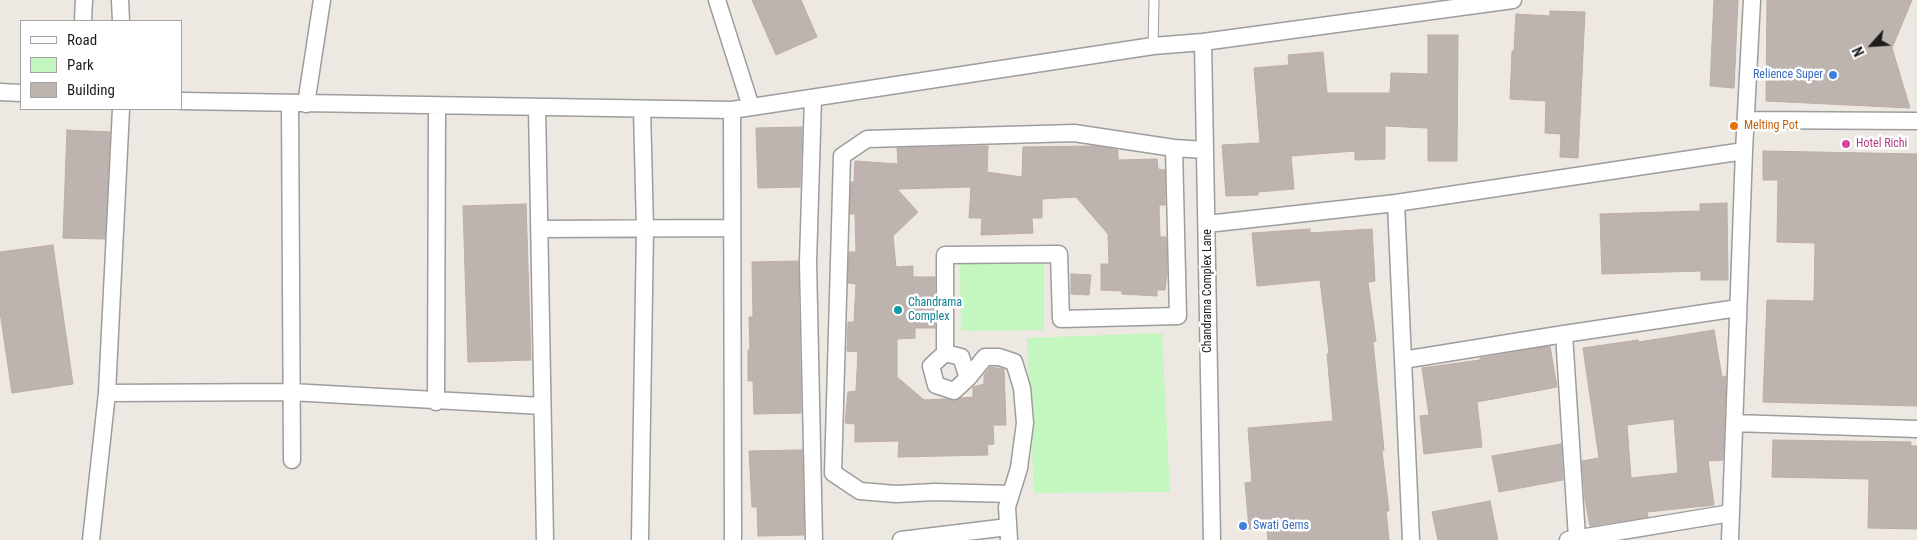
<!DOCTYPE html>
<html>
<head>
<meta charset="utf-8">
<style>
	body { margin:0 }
	#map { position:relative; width:1917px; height:540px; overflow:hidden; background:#ede8e2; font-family:"Roboto Condensed",sans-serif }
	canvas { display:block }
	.legend { position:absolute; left:20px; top:20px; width:162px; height:90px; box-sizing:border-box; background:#fff; border:1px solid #a4a4a4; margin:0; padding:6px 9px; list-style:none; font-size:15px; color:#1c1c1c }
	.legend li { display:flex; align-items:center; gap:10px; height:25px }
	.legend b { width:25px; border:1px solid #a4a4a4 }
	.north { position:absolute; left:1847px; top:20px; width:50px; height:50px; -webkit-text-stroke:4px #fff; paint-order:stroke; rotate:244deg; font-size:14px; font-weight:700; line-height:20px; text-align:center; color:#1c1c1c }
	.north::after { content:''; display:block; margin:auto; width:18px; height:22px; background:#1c1c1c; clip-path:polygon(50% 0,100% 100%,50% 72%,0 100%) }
</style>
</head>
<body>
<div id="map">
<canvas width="1917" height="540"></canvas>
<ul class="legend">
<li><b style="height:6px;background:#fff"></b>Road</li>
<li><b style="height:14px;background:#c3f7bf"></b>Park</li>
<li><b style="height:14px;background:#bdb3af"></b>Building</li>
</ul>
<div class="north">N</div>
</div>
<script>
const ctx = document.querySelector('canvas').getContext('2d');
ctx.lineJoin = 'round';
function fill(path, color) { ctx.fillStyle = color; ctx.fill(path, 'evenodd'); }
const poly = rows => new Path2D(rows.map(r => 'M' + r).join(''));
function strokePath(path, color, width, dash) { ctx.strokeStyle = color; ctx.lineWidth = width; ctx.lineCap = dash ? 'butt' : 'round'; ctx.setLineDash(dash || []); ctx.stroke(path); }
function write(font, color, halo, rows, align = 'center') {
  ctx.font = font + ' "Roboto Condensed",sans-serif'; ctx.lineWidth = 5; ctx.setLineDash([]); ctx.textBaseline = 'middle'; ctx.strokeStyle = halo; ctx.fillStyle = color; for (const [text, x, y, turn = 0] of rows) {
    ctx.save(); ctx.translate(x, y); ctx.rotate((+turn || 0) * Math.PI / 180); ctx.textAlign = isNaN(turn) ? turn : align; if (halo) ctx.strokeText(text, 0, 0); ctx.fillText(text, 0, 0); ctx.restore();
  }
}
fill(poly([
	[1044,259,1044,330,961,331,960,261],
	[1162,333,1170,492,1034,493,1027,338]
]), '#c3f7bf');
const building = poly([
	[752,0,801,0,817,37,776,55,752,0],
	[1714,0,1738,0,1734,88,1710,86,1714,0],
	[1767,0,1912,0,1892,48,1910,108,1766,101,1767,0],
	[1550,11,1585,12,1578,158,1560,157,1561,134,1545,133,1546,101,1510,99,1512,51,1514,51,1516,14,1550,16,1550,11],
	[1428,35,1458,35,1457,161,1428,161,1428,128,1385,126,1385,159,1355,160,1355,151,1291,156,1294,189,1258,192,1258,195,1226,196,1222,145,1260,143,1254,68,1289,65,1288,55,1323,52,1327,93,1390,93,1391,73,1428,74,1428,35],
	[802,127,800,187,758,188,756,128,802,127],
	[67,130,110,132,105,239,63,238,67,130],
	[975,146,988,146,987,172,1022,177,1023,147,1095,146,1118,150,1118,160,1157,159,1158,169,1165,170,1165,205,1159,205,1160,237,1166,237,1167,273,1165,290,1157,290,1157,296,1122,294,1122,291,1101,290,1101,264,1109,264,1108,234,1076,197,1042,199,1042,218,1032,218,1033,233,981,235,982,218,969,218,971,187,897,189,918,212,893,236,896,267,913,266,913,277,935,277,935,328,915,328,915,338,897,339,897,377,924,400,945,399,956,401,961,398,973,397,973,387,984,384,984,375,990,367,1004,369,1006,425,993,425,994,444,987,445,988,455,898,457,899,441,855,442,855,424,845,423,848,392,856,391,858,352,847,351,848,322,854,322,856,284,848,283,849,252,856,252,855,214,850,214,851,182,854,182,855,161,898,164,897,148,975,146],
	[1763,151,1917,154,1917,406,1763,402,1767,300,1814,301,1815,243,1777,242,1778,180,1763,180,1763,151],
	[1727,203,1728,280,1701,280,1701,271,1602,274,1600,214,1700,211,1700,204,1727,203],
	[526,204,531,360,468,362,463,206,526,204],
	[1310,229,1310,233,1372,229,1375,281,1368,282,1376,341,1373,342,1384,450,1382,451,1389,511,1386,511,1389,540,1268,540,1267,528,1249,529,1245,483,1252,482,1248,428,1333,421,1327,354,1329,353,1320,280,1257,286,1252,233,1310,229],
	[53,245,73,384,12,393,0,312,0,252,53,245],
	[798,261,801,413,754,414,753,381,748,381,748,350,750,350,749,317,753,317,752,262,798,261],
	[1071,274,1091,275,1089,295,1071,294,1071,274],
	[1714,330,1722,377,1726,376,1723,460,1708,461,1714,505,1647,512,1648,517,1590,526,1585,500,1582,461,1599,458,1583,348,1638,340,1639,342,1714,330],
	[1674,419,1678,473,1631,478,1627,425,1674,419],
	[1550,346,1557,387,1477,402,1482,447,1424,454,1420,416,1429,415,1422,368,1480,360,1480,358,1487,357,1550,346],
	[1773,440,1911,442,1911,446,1917,446,1917,529,1868,528,1869,479,1772,477,1773,440],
	[1561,444,1563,480,1499,492,1492,456,1561,444],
	[802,450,804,535,758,536,757,507,752,507,749,451,802,450],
	[1490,501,1498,540,1438,540,1432,512,1490,501]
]);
fill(building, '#bdb3af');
strokePath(building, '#beaca5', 1);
const service = poly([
	[1153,46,1154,0]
]);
const minor = poly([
	[120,0,121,21],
	[717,0,751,107],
	[83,21,84,0],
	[1203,42,1212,540],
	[0,92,21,93],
	[813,98,808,262,814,540],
	[181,101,732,110,1153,46,1203,42,1513,0],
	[290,104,292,460],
	[306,104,322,0],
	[537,107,545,540],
	[732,110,733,540],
	[1746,120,1917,121],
	[1396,203,1411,540],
	[1207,224,1396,203,1744,151],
	[539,229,732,228],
	[1564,334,1738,308],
	[945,353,945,255,1059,254,1061,319,1178,316,1174,148],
	[1403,360,1564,334,1577,538],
	[968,378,961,357,945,353,931,366,936,385,954,391,968,378,985,357,999,357,1014,362,1022,388,1025,423,1019,468,1007,507,1009,540],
	[107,393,291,392,542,406],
	[436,402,437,106],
	[1734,423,1917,429],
	[1011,494,935,492,896,494,860,491,833,473,842,156,867,139,1074,133,1174,148,1205,150],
	[91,540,107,393,121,109],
	[640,540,645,229,642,109],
	[901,540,1008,527],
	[1568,540,1731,513],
	[1730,540,1744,151,1752,0]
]);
strokePath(service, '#9d9d9d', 11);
strokePath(minor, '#9d9d9d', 19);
strokePath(service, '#fff', 9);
strokePath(minor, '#fff', 16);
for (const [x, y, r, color] of [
	[1833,75,5,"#3f7fe0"],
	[1734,126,5,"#e8710a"],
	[1846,144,5,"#d1479c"],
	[898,310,5,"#0f9aa8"],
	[1243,526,5,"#3f7fe0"]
]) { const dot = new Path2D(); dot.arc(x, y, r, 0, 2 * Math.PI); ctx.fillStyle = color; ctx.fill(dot); strokePath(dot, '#fff', 2); }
write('12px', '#366cbe', '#fff', [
	["Relience Super",1823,75],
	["Swati Gems",1253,526,"left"]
], 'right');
write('12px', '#c56008', '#fff', [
	["Melting Pot",1744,126]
], 'left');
write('12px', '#b23c85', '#fff', [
	["Hotel Richi",1856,144]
], 'left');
write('12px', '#1c1c1c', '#fff', [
	["Chandrama Complex Lane",1208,291,-90]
]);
write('12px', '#0d838f', '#fff', [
	["Chandrama",908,303],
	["Complex",908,317]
], 'left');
</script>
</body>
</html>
